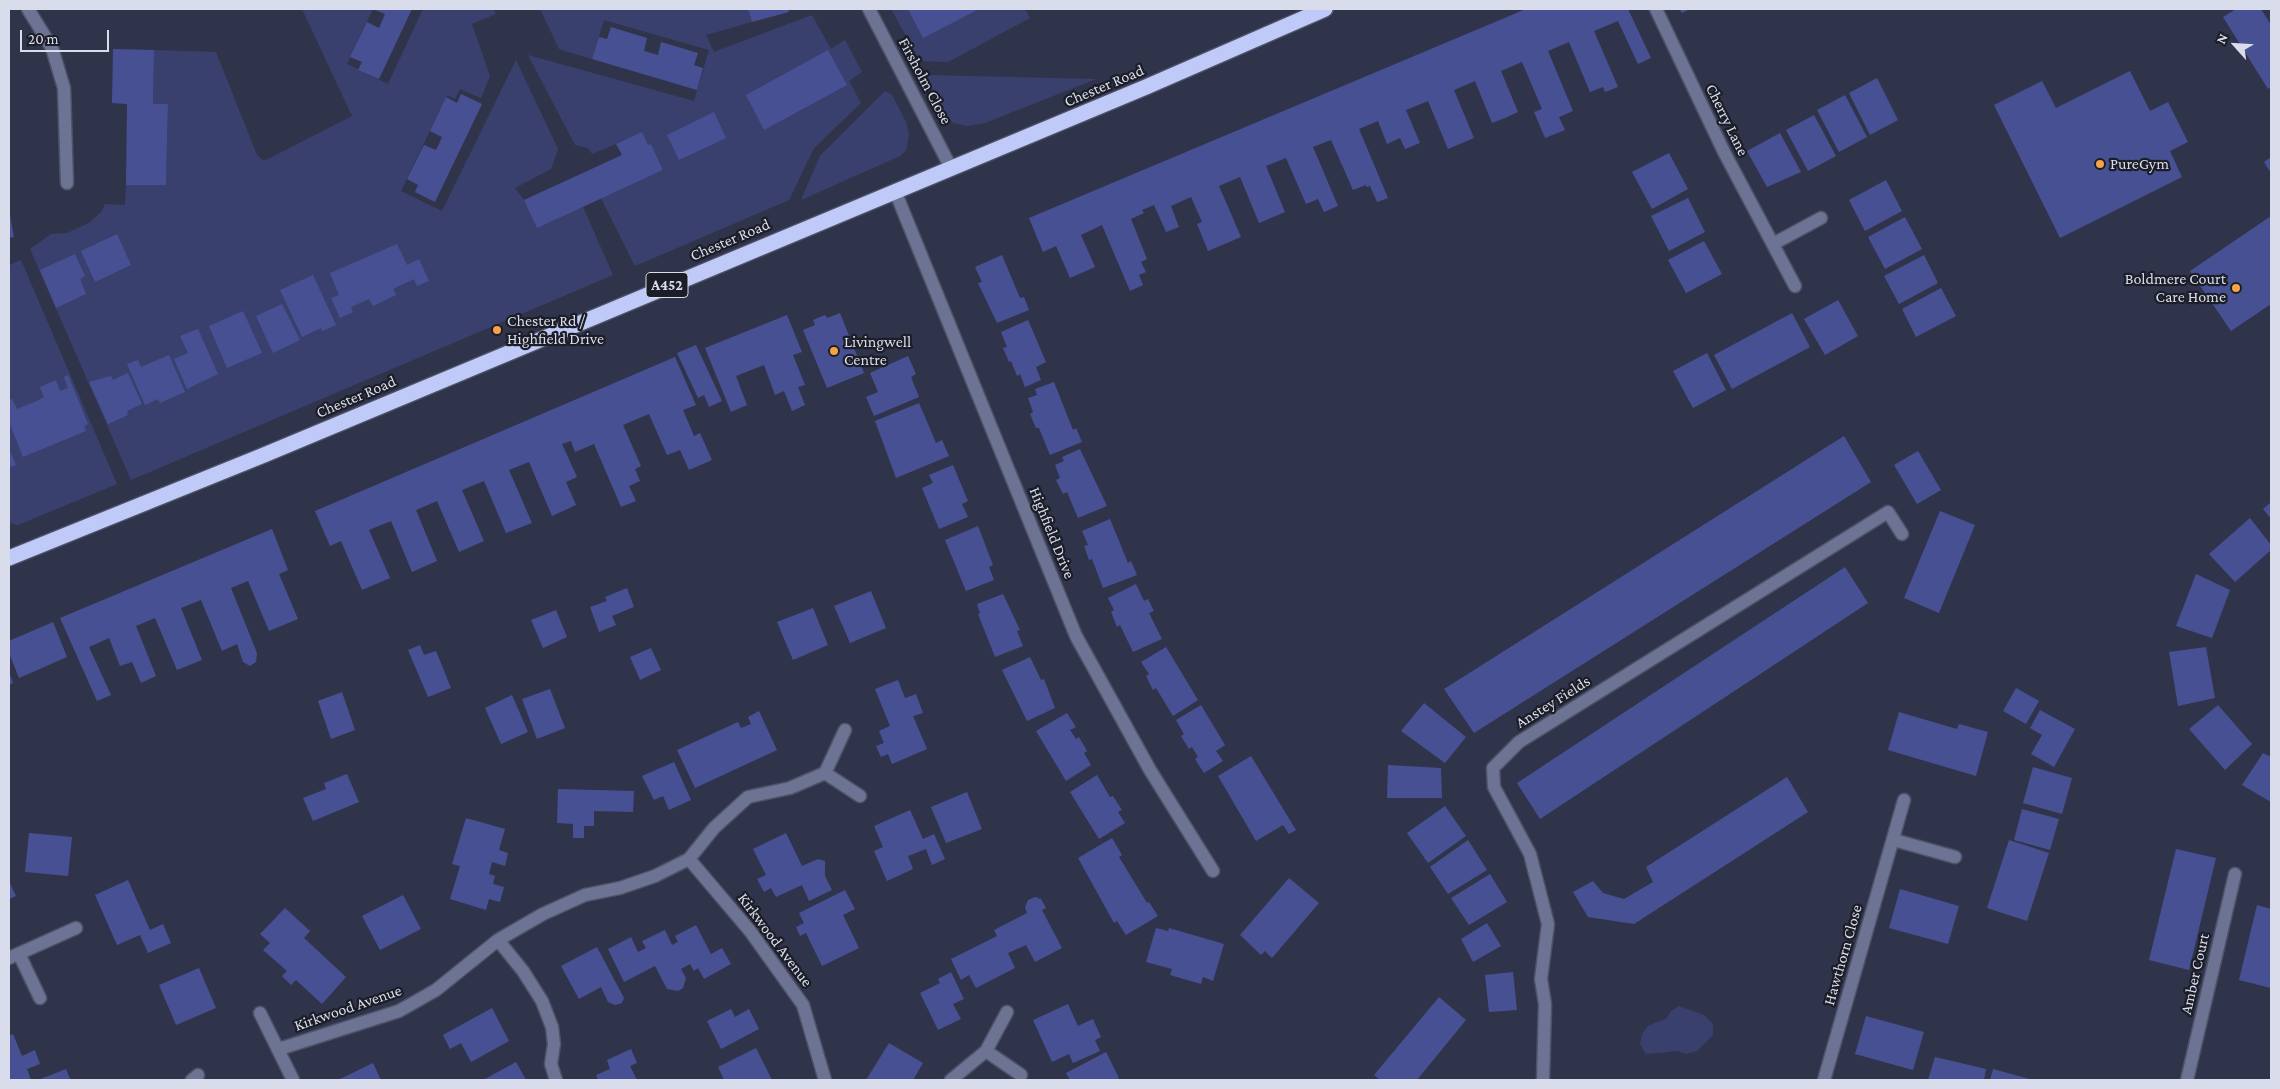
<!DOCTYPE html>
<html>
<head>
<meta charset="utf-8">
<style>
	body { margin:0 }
	#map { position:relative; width:2280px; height:1089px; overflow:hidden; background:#30344b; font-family:"Crimson Pro",serif }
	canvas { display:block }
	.frame { position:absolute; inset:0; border:10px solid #d9dceb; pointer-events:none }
	.north { position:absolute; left:2210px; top:20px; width:50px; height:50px; -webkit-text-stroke:4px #1b1d27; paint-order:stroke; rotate:296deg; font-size:14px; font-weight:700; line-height:20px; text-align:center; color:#d9dceb }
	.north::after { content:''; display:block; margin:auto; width:18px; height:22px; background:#d9dceb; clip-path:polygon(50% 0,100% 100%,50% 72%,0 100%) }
	.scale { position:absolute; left:20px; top:30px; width:89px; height:22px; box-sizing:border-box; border:2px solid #d9dceb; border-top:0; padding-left:6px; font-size:15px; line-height:18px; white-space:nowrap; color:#d9dceb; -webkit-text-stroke:4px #1b1d27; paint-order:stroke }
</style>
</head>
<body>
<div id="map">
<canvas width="2280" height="1089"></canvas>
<div class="frame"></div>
<div class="north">N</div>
<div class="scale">20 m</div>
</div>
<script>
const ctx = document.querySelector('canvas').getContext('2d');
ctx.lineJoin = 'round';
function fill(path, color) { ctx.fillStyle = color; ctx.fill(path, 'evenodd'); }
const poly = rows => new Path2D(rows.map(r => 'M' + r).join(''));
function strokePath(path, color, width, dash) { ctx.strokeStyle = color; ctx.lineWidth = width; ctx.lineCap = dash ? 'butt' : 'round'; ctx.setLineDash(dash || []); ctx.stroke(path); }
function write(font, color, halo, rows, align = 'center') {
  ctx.font = font + ' "Crimson Pro",serif'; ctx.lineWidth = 4.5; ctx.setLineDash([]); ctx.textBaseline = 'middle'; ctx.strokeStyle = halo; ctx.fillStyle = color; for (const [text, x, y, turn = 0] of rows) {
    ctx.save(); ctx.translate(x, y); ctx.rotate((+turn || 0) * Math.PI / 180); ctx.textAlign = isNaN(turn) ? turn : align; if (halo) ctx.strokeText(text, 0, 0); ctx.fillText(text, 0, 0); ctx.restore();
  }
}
fill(poly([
	[302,9,373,9,347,64,388,84,423,9,493,9,496,14,472,24,490,76,481,98,460,89,455,99,447,95,401,191,442,211,516,60,558,149,551,169,515,188,524,200,583,207,613,275,131,480,30,249,51,234,67,233,89,223,102,211,105,204,125,205,126,185,166,185,168,105,153,104,154,50,216,52,257,155,264,161,352,116],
	[540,9,748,9,752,22,706,35,714,52,812,15,831,49,845,40,862,72,849,81,861,103,814,148,789,200,635,266,601,198,663,170,651,144,648,145,642,133,592,154,588,148,575,145,528,55,694,101,709,50,604,20,592,59,559,49],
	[891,9,1025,9,1030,18,948,62,920,61],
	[925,75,1096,79,985,123,967,126,953,123,946,115],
	[885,91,892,95,906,122,909,134,906,150,900,156,801,200,820,156],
	[21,260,117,484,18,525,9,523,9,265],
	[1679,1006,1704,1015,1713,1024,1713,1035,1697,1051,1686,1054,1678,1051,1646,1054,1640,1044,1642,1034,1648,1026,1667,1018,1671,1011]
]), '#3a406d');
fill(poly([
	[373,9,412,9,379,79,358,70,362,62,350,57,367,22,379,28,385,14],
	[748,9,788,9,789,12,752,22],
	[908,9,979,9,923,38],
	[1526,9,1628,9,1651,58,1638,64,1618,21,1594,31,1618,87,1605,92,1603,87,1590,92,1569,42,1548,51,1573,111,1559,117,1565,130,1545,138,1534,112,1542,109,1522,62,1501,71,1518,112,1505,118,1492,123,1475,81,1454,90,1474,138,1448,149,1428,101,1406,110,1420,143,1405,149,1400,138,1387,144,1378,121,1359,129,1388,198,1377,202,1370,186,1366,187,1366,185,1353,190,1331,140,1313,147,1338,206,1324,212,1318,199,1306,204,1286,158,1266,166,1285,212,1259,223,1240,177,1219,186,1241,237,1208,251,1197,224,1202,222,1191,197,1171,206,1179,227,1166,232,1154,205,1142,210,1144,213,1131,219,1147,259,1141,262,1146,272,1139,275,1143,285,1130,291,1102,225,1081,235,1095,267,1070,278,1056,246,1043,252,1029,218],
	[1679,9,1690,9,1682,13],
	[2236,9,2261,9,2271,25,2271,87,2268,89,2223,17],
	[611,27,647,38,644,51,658,55,661,42,698,53,694,65,703,68,697,90,592,59,599,37,607,39],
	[113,49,154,50,153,104,168,104,166,185,126,185,127,104,112,103],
	[828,50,847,85,764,130,746,95],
	[2130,71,2150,111,2168,102,2188,142,2170,151,2182,177,2060,238,1994,105,2042,81,2056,108],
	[1877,78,1898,120,1870,135,1849,93],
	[461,94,482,104,435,202,415,192,418,185,407,179,424,145,436,150,439,144,442,137,430,131,446,97,457,103],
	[1845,95,1867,137,1839,152,1817,110],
	[714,112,726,138,679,160,667,135],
	[1814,115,1836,156,1808,171,1786,130],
	[642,132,648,145,651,144,663,170,537,228,524,200,622,155,616,144],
	[1780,133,1801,172,1767,187,1747,151],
	[1669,153,1688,189,1652,209,1632,172],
	[2271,157,2271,173,2264,162],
	[1886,180,1902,211,1865,231,1849,200],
	[1688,198,1705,232,1669,251,1651,216],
	[9,210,14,237,9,238],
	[2271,216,2271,304,2231,331,2190,271],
	[1905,217,1922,249,1885,269,1868,237],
	[117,234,131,265,95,282,81,251],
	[1704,241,1722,274,1686,293,1668,260],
	[397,244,407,265,419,259,429,281,417,286,414,279,393,289,396,295,373,306,369,299,351,307,353,312,340,318,331,298,339,295,330,273],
	[75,254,85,276,80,279,86,294,56,308,40,270],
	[1002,255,1020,298,1024,297,1029,310,997,323,978,283,982,282,975,267],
	[1924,255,1938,283,1899,304,1884,276],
	[313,275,336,325,322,331,321,328,302,337,280,290],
	[1941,288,1956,316,1916,337,1902,309],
	[1838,300,1858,336,1825,355,1804,319],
	[282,304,300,340,273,353,256,316],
	[243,311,262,353,227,368,209,326],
	[840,313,864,373,827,388,803,330,815,325,813,320,825,315,827,318],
	[1792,313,1810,347,1732,389,1714,355],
	[787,315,802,352,793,355,805,385,798,387,805,405,792,411,784,391,775,395,764,365,736,376,747,405,731,412,705,348],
	[1028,320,1046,362,1036,367,1041,380,1025,387,1020,374,1017,376,1011,361,1009,362,1003,348,1007,347,1001,332],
	[198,329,218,374,187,389,174,359,188,353,180,336],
	[696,345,722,401,709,407,704,395,698,398,677,353],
	[1707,353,1726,390,1693,408,1673,371],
	[169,355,185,392,160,403,158,399,145,405,127,364,138,360,141,367],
	[908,356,916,374,911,377,919,397,874,416,866,397,878,392,870,373],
	[675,357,696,405,683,410,694,436,700,433,712,460,689,470,680,450,667,455,649,414,623,425,641,466,635,469,640,481,629,486,636,501,621,507,594,444,575,452,571,441,562,444,577,477,566,482,576,505,563,511,552,516,529,462,509,470,532,523,506,533,484,481,462,490,484,541,459,552,437,501,416,510,437,561,412,572,391,521,369,530,390,578,362,590,341,541,330,546,315,511],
	[128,373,142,404,127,411,128,415,108,424,89,382,111,376,113,380],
	[68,375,88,424,84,426,86,431,23,457,9,422,9,400,12,399,17,409,37,401,44,397,40,387,56,380,60,391,68,388,64,377],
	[1054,382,1073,430,1076,428,1082,442,1050,455,1039,428,1036,428,1030,414,1033,412,1028,398,1037,395,1035,389],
	[919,403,936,443,942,440,949,456,896,478,875,421],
	[1844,436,1871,482,1474,733,1444,689],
	[9,449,16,465,9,468],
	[1080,449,1107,506,1078,518,1067,492,1063,494,1056,480,1060,478,1055,465,1064,461,1062,457],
	[1918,451,1941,490,1917,504,1894,465],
	[953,465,968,501,962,504,968,517,939,529,922,488,933,483,929,475],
	[2271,502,2271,519,2263,509],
	[1940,511,1975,525,1939,613,1904,598],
	[2250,518,2271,545,2271,550,2235,582,2209,554],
	[1110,519,1128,563,1131,561,1137,575,1103,588,1092,559,1089,560,1084,546,1088,545,1082,531],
	[978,526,993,565,989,567,994,580,966,591,945,540],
	[272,529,288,570,279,574,298,619,269,631,248,581,231,588,257,653,256,662,250,666,243,662,237,644,222,651,201,600,181,608,202,660,177,670,155,618,136,626,156,676,141,683,132,662,120,666,109,638,89,647,111,695,97,701,60,618],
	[1845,567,1868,603,1540,819,1517,783],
	[2196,574,2230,590,2212,638,2176,626],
	[1136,584,1144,601,1148,599,1154,611,1149,613,1162,639,1133,652,1120,625,1117,627,1111,612,1114,610,1108,598],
	[627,588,634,607,612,616,616,625,599,632,590,607,607,601,605,597],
	[871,591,886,628,850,643,834,606],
	[1003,594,1020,630,1017,631,1023,646,995,657,978,614,980,613,977,604],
	[813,608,828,645,793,660,777,622],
	[556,610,567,637,543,648,531,620],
	[53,622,67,657,19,678,9,653,9,641],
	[420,645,424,655,436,651,451,688,428,697,408,650],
	[1166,647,1198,700,1173,716,1156,688,1153,690,1146,676,1149,674,1141,662],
	[2206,647,2215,698,2178,706,2169,652],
	[651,648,661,670,640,680,630,657],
	[1030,657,1041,680,1044,679,1055,708,1027,721,1002,670],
	[9,672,13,683,9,685],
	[898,680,905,698,916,694,923,713,913,716,927,749,892,764,888,754,881,757,876,746,884,743,879,731,890,726,875,689],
	[2016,688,2039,701,2026,724,2003,711],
	[550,689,565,728,537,739,522,699],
	[342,692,355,730,331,739,318,701],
	[512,695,528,732,501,744,485,708],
	[1424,703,1466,737,1445,763,1401,731],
	[1201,705,1225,745,1216,751,1223,761,1204,773,1195,759,1198,757,1192,747,1189,749,1181,736,1184,734,1176,720],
	[2218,705,2252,744,2225,770,2189,729],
	[2040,710,2075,729,2054,767,2031,754,2042,735,2030,728],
	[759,711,777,750,695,788,677,750,738,722,741,728,751,724,748,717],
	[1899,712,1957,729,1959,724,1988,732,1976,776,1888,750],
	[1067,713,1076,727,1070,730,1076,739,1079,737,1087,751,1084,753,1091,765,1066,781,1036,731],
	[2263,753,2271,757,2271,802,2242,785],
	[1251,756,1296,830,1289,834,1283,825,1256,841,1218,776],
	[674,762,691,800,669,810,663,796,654,800,642,776],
	[1388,765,1441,768,1442,798,1387,798],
	[2033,767,2072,778,2062,814,2023,803],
	[347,774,359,802,313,821,303,798,326,789,324,783],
	[1097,775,1110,797,1113,796,1122,810,1118,812,1125,823,1099,839,1070,792],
	[1787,777,1808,812,1634,924,1588,917,1573,892,1593,881,1603,893,1624,899,1653,882,1646,867],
	[558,789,634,791,633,812,594,811,594,826,584,826,584,838,573,838,573,824,557,823],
	[967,792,982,829,946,843,931,807],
	[1445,806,1466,836,1428,863,1407,833],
	[2022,809,2059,819,2050,850,2014,840],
	[910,810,923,839,934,834,945,859,932,865,926,849,908,856,913,869,887,881,874,851,883,847,874,826],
	[466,818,505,829,499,850,508,853,505,866,492,862,489,874,495,876,493,884,504,887,500,902,489,899,486,910,450,899,460,866,452,864],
	[29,833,72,837,68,876,25,872],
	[786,833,802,866,818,859,825,861,825,876,832,890,809,901,802,885,776,897,771,888,764,892,757,879,766,875,753,849],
	[1112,838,1122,855,1119,857,1147,903,1149,902,1158,916,1126,935,1117,921,1114,923,1078,858],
	[1468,840,1487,870,1448,894,1430,867],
	[2009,840,2049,853,2027,921,1987,908],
	[2176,849,2216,858,2189,970,2149,960],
	[1490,874,1507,902,1469,925,1451,898],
	[1289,878,1319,903,1272,958,1265,951,1261,955,1240,935],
	[128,880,150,930,163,924,171,943,148,953,140,935,117,945,95,895],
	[9,881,16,896,9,899],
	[1900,889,1959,906,1948,944,1889,928],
	[845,890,855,909,843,915,859,948,822,966,806,933,800,936,796,927,804,923,799,913],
	[403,895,421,929,380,950,362,916],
	[1035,897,1041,899,1046,908,1042,910,1062,948,1035,962,1026,945,1008,953,1015,968,976,988,969,975,961,980,951,959,997,936,994,930,1027,913,1025,907,1028,900],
	[2257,905,2271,909,2271,988,2239,980],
	[285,908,310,931,304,938,346,977,322,1004,296,980,291,985,282,976,287,971,263,950,270,943,260,934],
	[1487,923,1501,946,1473,962,1461,939],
	[696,925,711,954,722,948,731,964,704,979,698,968,694,971,690,964,681,969,686,978,683,988,678,991,667,989,655,966,624,982,608,949,631,937,638,952,646,948,642,941,665,930,672,945,678,942,675,936],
	[1156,928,1168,931,1169,928,1224,944,1213,981,1203,977,1201,984,1170,975,1172,969,1146,962],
	[597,947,624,998,622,1003,615,1005,608,1002,601,987,579,999,561,966],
	[199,968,216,1008,176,1025,159,985],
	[951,972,964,999,953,1004,961,1019,938,1030,920,993,940,983,938,979],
	[1513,972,1517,1010,1489,1012,1485,975],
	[1439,997,1466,1020,1417,1080,1380,1080,1374,1075],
	[1068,1004,1078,1026,1093,1019,1101,1037,1095,1040,1100,1051,1073,1063,1069,1054,1052,1062,1033,1020],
	[492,1008,509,1041,471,1062,461,1043,450,1049,443,1035],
	[731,1009,735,1017,749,1009,759,1029,721,1049,707,1021],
	[1866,1016,1924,1032,1913,1070,1855,1054],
	[13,1034,22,1056,35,1050,40,1064,27,1069,31,1080,9,1080,9,1036],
	[889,1043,923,1063,913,1080,866,1080],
	[756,1048,772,1080,724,1080,718,1067],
	[631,1049,637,1063,630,1066,637,1080,598,1080,596,1075,610,1069,607,1060],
	[1106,1052,1119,1078,1115,1080,1070,1080,1066,1073],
	[1935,1057,1986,1069,1984,1080,1928,1080],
	[516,1062,526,1080,483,1080],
	[373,1063,381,1080,338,1080],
	[66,1069,70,1079,38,1080],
	[1993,1069,2033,1080,1990,1080]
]), '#485094');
const minor = poly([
	[28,9,52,48,64,88,67,183],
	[869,9,951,168],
	[1656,9,1724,152,1795,286],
	[895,191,1076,636,1150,770,1213,871],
	[1773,244,1821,218],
	[845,730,825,773,860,796],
	[1894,840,1955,857],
	[689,859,750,931,803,1005,825,1080],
	[498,940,523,971,542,1001,552,1027,554,1044,551,1064,556,1080],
	[19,954,40,998],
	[9,958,76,928],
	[260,1013,293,1080],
	[279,1049,399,1011,436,990,498,940,543,914,585,895,620,888,655,876,689,859,714,828,748,797,790,788,825,773],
	[986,1051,1021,1075],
	[192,1080,198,1075],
	[951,1080,986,1051,1007,1012],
	[1543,1080,1545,1004,1541,979,1548,924,1530,854,1494,787,1493,768,1519,742,1888,512,1902,534],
	[1824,1080,1904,800],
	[2187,1080,2235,874]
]);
const highway = poly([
	[9,558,264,455,1146,87,1325,9]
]);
strokePath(minor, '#4e5268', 15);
strokePath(highway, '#4e5268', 18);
strokePath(minor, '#6d7393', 12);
strokePath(highway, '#c0caf8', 15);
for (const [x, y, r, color] of [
	[2100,164,5,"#f5a346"],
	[2236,288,5,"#f5a346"],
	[497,330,5,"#f5a346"],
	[834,351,5,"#f5a346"]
]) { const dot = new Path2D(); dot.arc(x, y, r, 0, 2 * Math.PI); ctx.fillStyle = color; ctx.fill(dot); strokePath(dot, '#1b1d27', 2); }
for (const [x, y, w] of [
	[667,285,42]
]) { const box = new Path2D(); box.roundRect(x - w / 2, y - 12.5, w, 25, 4); ctx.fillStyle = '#1b1d27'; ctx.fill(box); strokePath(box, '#d9dceb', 1); }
write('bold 15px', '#d9dceb', null, [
	["A452",667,285]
]);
write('16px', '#d9dceb', '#1b1d27', [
	["Firsholm Close",925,81,62],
	["Chester Road",1104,86,-23],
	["Cherry Lane",1727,120,64],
	["Chester Road",730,240,-23],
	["Chester Road",356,397,-23],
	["Highfield Drive",1052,533,68],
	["Anstey Fields",1553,702,-32],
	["Kirkwood Avenue",775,940,53],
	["Hawthorn Close",1843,955,-74],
	["Amber Court",2195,974,-77],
	["Kirkwood Avenue",348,1008,-19]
]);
write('16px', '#d9dceb', '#1b1d27', [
	["PureGym",2110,164],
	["Boldmere Court",2226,279,"right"],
	["Care Home",2226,297,"right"],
	["Chester Rd /",507,321],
	["Highfield Drive",507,339],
	["Livingwell",844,342],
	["Centre",844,360]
], 'left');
</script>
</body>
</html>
